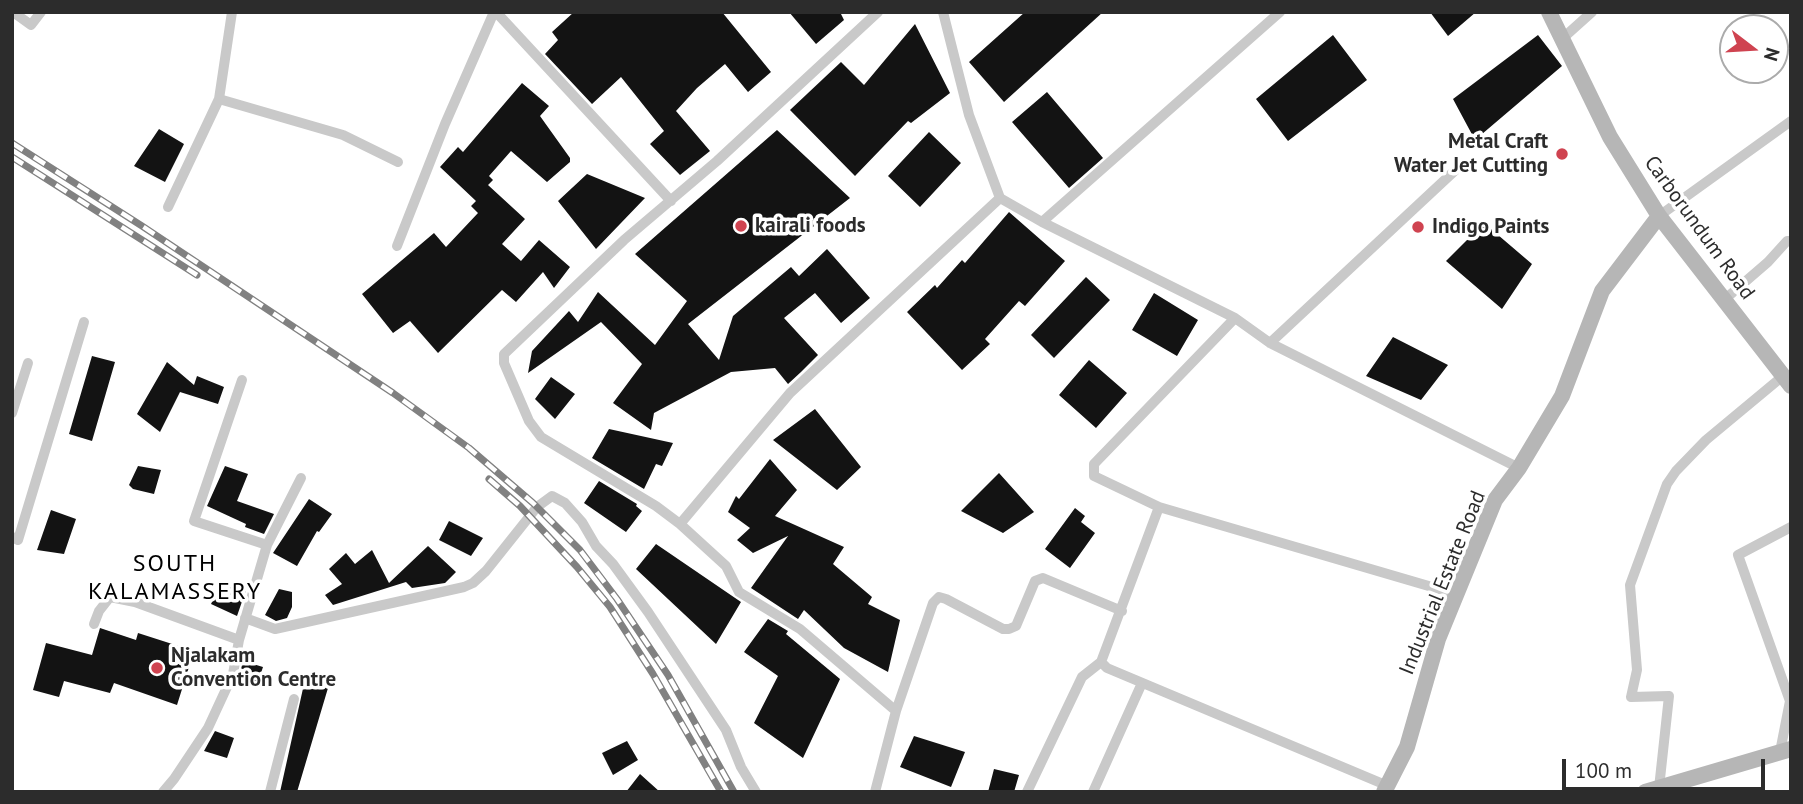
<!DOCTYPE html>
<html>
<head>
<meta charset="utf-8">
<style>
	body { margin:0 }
	#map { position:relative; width:1803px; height:804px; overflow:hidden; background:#fff; font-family:"PT Sans",sans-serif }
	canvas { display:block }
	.frame { position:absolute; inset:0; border:14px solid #2c2c2c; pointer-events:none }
	.north { position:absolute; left:1719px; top:14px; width:70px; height:70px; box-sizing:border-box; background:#fff; border:2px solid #ababab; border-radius:50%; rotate:107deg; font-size:19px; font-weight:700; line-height:28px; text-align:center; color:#2c2c2c }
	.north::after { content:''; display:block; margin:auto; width:24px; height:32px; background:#cf4350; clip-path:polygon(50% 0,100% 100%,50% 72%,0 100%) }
	.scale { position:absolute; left:1562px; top:759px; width:203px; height:32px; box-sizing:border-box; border:4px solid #2c2c2c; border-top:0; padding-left:9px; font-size:21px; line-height:24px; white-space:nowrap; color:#2c2c2c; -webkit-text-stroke:5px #fff; paint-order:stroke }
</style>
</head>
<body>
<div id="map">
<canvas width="1803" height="804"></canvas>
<div class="frame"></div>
<div class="north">N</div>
<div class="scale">100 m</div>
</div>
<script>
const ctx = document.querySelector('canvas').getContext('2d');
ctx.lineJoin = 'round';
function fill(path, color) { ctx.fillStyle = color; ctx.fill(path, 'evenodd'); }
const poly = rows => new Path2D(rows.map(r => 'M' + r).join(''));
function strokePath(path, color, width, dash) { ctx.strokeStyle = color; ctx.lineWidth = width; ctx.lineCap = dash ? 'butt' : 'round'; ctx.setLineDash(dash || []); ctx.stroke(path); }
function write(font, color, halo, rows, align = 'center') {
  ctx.font = font + ' "PT Sans",sans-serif'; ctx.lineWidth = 7; ctx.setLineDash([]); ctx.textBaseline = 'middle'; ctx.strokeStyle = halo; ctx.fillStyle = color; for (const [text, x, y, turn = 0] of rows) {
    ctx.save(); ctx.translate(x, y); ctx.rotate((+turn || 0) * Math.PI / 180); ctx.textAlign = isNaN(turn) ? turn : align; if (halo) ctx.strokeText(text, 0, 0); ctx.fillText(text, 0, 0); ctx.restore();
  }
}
fill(poly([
	[574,12,722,12,771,72,748,92,725,64,697,88,676,111,710,151,680,175,650,144,664,131,621,77,592,104,545,54,558,40,552,32],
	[789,12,840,12,844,20,816,44],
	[1025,12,1103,12,1004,102,969,62],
	[1430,12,1476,12,1448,36],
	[915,24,950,93,911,123,908,121,855,176,790,110,841,62,864,85],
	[1333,35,1367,80,1288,141,1256,99],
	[1538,35,1562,66,1475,140,1453,99],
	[522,83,549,106,540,116,570,158,570,162,547,182,511,151,489,176,493,180,488,185,525,219,502,244,521,261,539,240,570,267,554,288,543,272,516,302,502,290,438,353,410,321,393,333,362,294,434,233,446,247,478,213,471,206,476,201,440,167,458,147,463,152],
	[1047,92,1103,158,1069,188,1012,122],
	[159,129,184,144,165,182,134,166],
	[777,130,850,198,688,324,719,360,733,316,791,267,799,276,827,249,870,298,841,323,815,293,784,318,818,355,801,372,788,384,775,368,731,372,654,413,651,430,613,403,642,364,601,322,528,373,532,351,569,311,578,322,598,292,655,345,687,301,635,254],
	[929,132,961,163,920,207,888,176],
	[587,174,645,198,596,249,558,201],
	[1009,212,1065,261,1025,306,1019,301,985,339,990,344,962,370,907,312,935,285,937,288,962,260,965,263],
	[1484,223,1532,264,1502,309,1446,261],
	[1086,277,1110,300,1054,358,1031,335],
	[1154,293,1198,320,1177,356,1132,330],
	[1393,337,1448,365,1421,400,1366,376],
	[92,356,115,362,92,441,69,434],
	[1089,360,1127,393,1096,428,1059,395],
	[167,362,194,385,197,376,224,387,218,404,180,392,160,432,137,414],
	[551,377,575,394,555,419,535,399],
	[815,409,861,467,837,490,773,440],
	[609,429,673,443,662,466,656,464,644,489,592,458],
	[770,459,797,490,775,516,844,547,833,564,872,597,868,604,900,620,888,672,844,648,804,610,798,619,751,588,788,536,753,553,737,540,750,528,728,512,736,496,739,499],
	[138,466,161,470,154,494,133,489,129,485],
	[225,466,248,474,237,501,274,514,264,534,245,527,246,524,207,506],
	[999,473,1034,512,1003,533,961,511],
	[599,481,637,504,636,506,642,511,626,532,584,503],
	[309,499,332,514,319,532,317,531,297,566,273,553],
	[1075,508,1085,516,1081,522,1095,533,1070,568,1045,549],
	[51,510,76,519,64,554,37,550],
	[449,521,483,538,471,556,439,540],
	[656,544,741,602,716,644,636,569],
	[428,546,456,572,445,583,412,588,406,582,333,605,325,595,342,584,329,569,346,553,355,564,372,550,389,583],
	[222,582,246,590,237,616,211,604],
	[279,589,292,592,292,607,287,618,276,621,265,615],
	[768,619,788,631,786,634,840,679,803,758,754,723,778,676,744,652],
	[100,628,136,640,138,633,194,651,177,705,114,683,110,693,64,681,59,697,33,690,46,643,92,655],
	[243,661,263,667,256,688,238,682],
	[304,684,328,688,297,792,280,792],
	[215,731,234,738,227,758,204,751],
	[914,736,965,752,951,787,900,767],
	[627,741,638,760,613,775,602,753],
	[994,769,1019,775,1014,792,988,792],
	[640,774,660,792,626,792]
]), '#131313');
strokePath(poly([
	[13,12,31,25,41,12],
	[496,12,671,201],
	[878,12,717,161,624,240,504,354,504,363,529,421,541,437,656,506,680,524,726,566,739,592,800,629,896,711],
	[943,12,969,115,1000,198,1042,222,1235,318],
	[1563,38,1592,12],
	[219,99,343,135,398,162],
	[168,207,219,99,232,12],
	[1659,216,1791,121],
	[1042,222,1280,12],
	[397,246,445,124,494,12],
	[1724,300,1768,262,1787,241,1791,241],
	[1270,343,1463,163],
	[12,413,28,363],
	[1159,507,1094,476,1094,464,1235,318,1270,343,1519,468],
	[680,524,790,393,1000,198],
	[12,537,18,540,84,322],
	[267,545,301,478],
	[245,618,275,629,464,587,473,583,486,571,537,507,552,496,565,503,582,522,596,546,613,564,648,612,726,730,741,767,756,792],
	[94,624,99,611,110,597,135,602,239,640],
	[1780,752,1790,701,1738,555,1791,527],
	[1388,786,1107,668,1101,662,1159,507,1456,594],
	[163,792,174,779,208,728,233,674,239,640,267,545,194,521,242,380],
	[270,792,294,699],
	[875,792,896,711,933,603,939,597,946,599,1003,629,1009,629,1016,626,1035,581,1043,578,1122,611],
	[1027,792,1082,677,1101,662],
	[1093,792,1142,683],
	[1662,792,1659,788,1669,696,1631,697,1637,670,1630,585,1667,484,1676,471,1706,440,1783,376]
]), '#c9c9c9', 10);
strokePath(poly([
	[1549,12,1610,137,1659,216,1791,386],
	[1384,792,1407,747,1438,639,1495,500,1519,468,1562,396,1602,291,1659,216],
	[1645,792,1791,749]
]), '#b6b6b6', 16);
const rail = poly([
	[12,143,142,226,393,393,469,448,533,503,580,550,617,599,668,675,734,792],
	[12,157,197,275],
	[489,479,520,506,577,567,610,607,653,674,721,792]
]);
strokePath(rail, '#818181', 7);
strokePath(rail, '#fff', 4.5, [13]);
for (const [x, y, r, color] of [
	[1562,154,7,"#cf4350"],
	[741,226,7,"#cf4350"],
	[1418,227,7,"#cf4350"],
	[157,668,7,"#cf4350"]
]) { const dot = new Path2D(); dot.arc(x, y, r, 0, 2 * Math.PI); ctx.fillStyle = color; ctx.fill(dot); strokePath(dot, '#fff', 2.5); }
write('bold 21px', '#2c2c2c', '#fff', [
	["Metal Craft",1548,142,"right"],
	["Water Jet Cutting",1548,166,"right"],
	["kairali foods",755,226],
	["Indigo Paints",1432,227],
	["Njalakam",171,656],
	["Convention Centre",171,680]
], 'left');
write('21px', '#2c2c2c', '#fff', [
	["Carborundum Road",1699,228,54],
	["Industrial Estate Road",1443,583,-68]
]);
ctx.letterSpacing = '2px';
write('24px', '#000', '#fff', [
	["SOUTH",175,564],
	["KALAMASSERY",175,592]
]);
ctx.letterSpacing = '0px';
</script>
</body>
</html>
